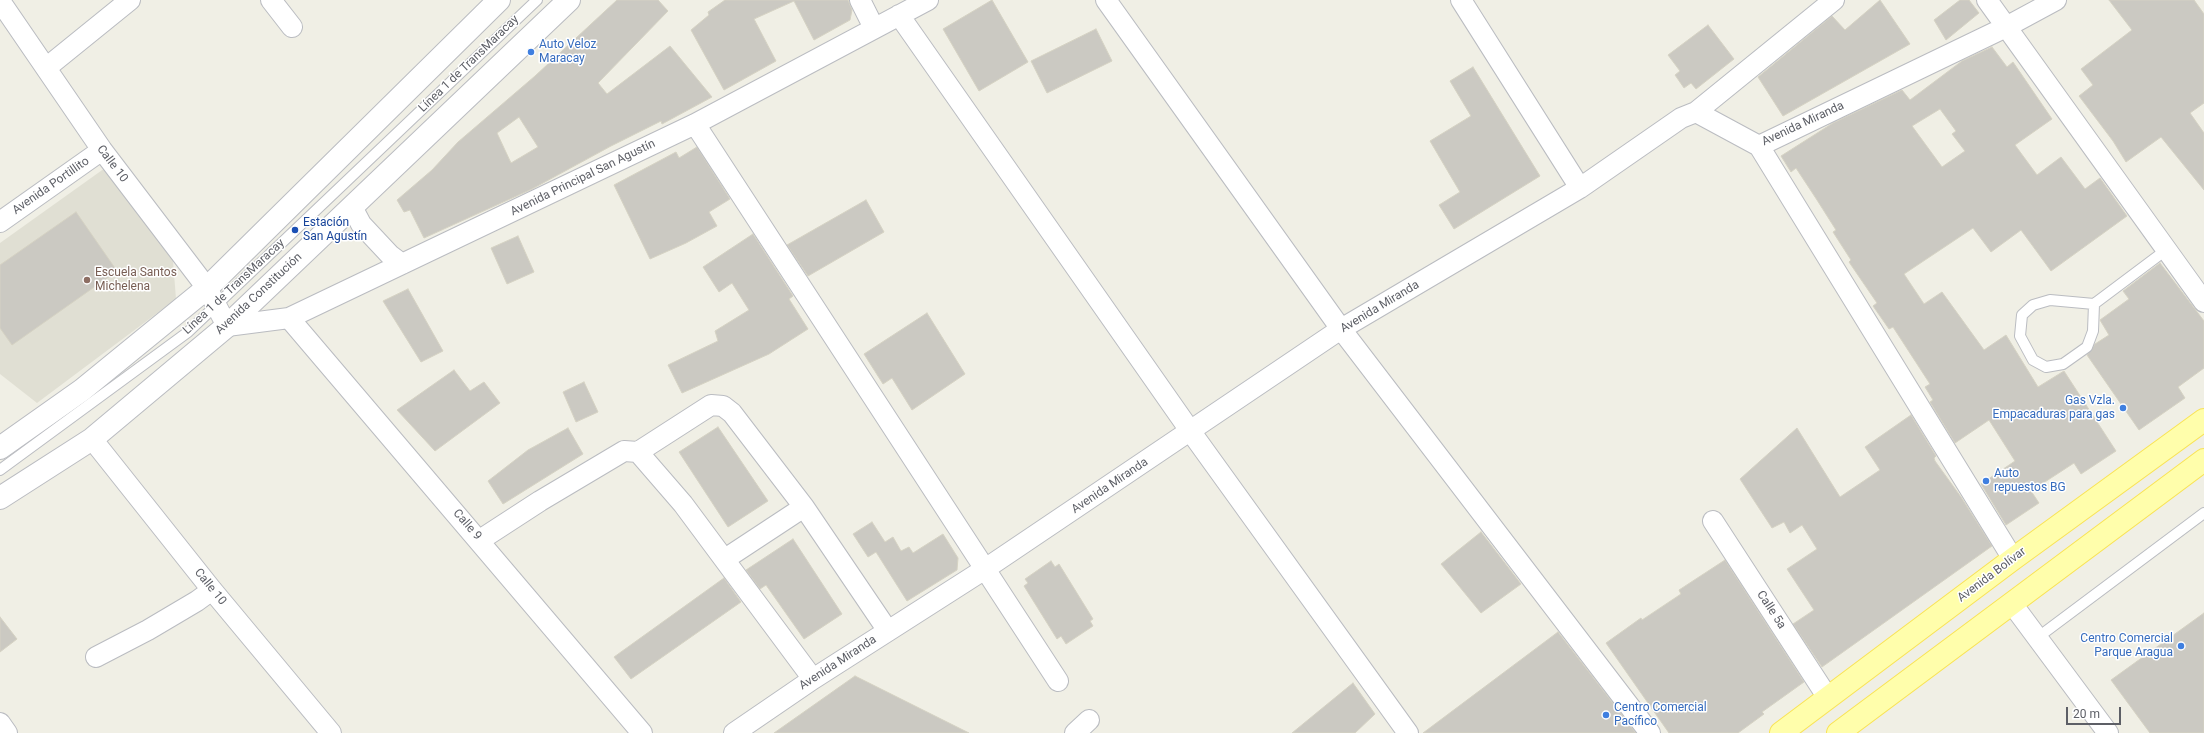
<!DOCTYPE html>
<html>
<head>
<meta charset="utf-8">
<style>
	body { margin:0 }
	#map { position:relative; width:2204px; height:733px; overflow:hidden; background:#f0efe5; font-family:Roboto,sans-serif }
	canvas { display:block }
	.scale { position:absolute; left:2066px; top:707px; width:55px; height:18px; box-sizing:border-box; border:2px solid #5d5f66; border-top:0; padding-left:5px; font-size:12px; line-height:14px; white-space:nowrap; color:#5d5f66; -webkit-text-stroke:3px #fff; paint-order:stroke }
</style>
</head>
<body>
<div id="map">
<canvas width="2204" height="733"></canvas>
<div class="scale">20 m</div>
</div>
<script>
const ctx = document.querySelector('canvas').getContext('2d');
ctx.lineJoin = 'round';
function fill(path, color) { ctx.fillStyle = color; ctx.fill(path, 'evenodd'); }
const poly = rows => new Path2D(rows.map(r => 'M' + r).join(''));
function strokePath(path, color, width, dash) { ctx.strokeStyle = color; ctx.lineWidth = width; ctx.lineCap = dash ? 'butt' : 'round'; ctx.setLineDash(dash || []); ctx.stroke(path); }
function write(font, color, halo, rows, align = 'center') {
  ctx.font = font + ' Roboto,sans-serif'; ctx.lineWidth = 3; ctx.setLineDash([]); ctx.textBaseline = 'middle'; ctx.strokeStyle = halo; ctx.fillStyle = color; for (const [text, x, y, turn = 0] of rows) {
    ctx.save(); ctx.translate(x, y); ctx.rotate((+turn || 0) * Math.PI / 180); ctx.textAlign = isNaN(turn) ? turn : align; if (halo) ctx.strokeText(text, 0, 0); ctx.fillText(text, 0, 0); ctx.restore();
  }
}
fill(poly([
	[105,168,173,261,176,299,37,403,0,374,0,243]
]), '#e0dfd3');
const building = poly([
	[617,0,658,0,668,11,598,83,607,94,670,46,712,97,662,124,661,121,611,146,532,189,424,238,410,210,404,212,397,200,432,170,458,142,535,76,617,0],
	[519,117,538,147,511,163,497,133,519,117],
	[725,0,848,0,852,10,850,20,814,40,794,1,754,19,776,61,724,90,691,30,709,15,708,12,725,0],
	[992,0,1028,62,979,91,943,29,992,0],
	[1880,0,1910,44,1783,116,1758,77,1832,16,1845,30,1880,0],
	[1960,0,1969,0,1979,13,1946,40,1934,20,1960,0],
	[2109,0,2194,0,2204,14,2204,103,2190,113,2204,133,2204,190,2161,137,2126,162,2113,141,2079,96,2093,85,2081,69,2132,30,2109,0],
	[1708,25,1734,59,1696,89,1691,83,1684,88,1675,75,1680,71,1668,55,1708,25],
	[1096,29,1112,61,1047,93,1031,61,1096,29],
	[1992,47,2007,67,2013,62,2052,119,2015,145,2037,175,2061,157,2085,189,2100,178,2127,216,2051,271,2021,230,1991,252,1973,228,1904,274,1924,304,1942,292,1984,350,2006,335,2038,387,2064,371,2116,451,2081,474,2074,463,2031,491,2039,503,2006,525,1981,484,2015,461,1989,420,1955,443,1930,402,1933,400,1925,387,1930,384,1893,327,1889,329,1873,306,1877,303,1849,262,1851,260,1833,232,1836,230,1817,200,1796,168,1791,172,1781,156,1833,123,1902,90,1910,100,1962,61,1992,47],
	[1940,109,1956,131,1952,134,1965,151,1942,167,1912,126,1940,109],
	[1473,67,1540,176,1454,229,1439,205,1460,192,1430,141,1471,116,1450,81,1473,67],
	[697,147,730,199,709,212,717,226,686,243,650,259,614,185,676,152,679,158,697,147],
	[866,200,884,232,808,276,787,245,866,200],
	[76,212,117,271,12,345,0,328,0,265,76,212],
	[753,234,793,296,789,299,808,329,769,354,682,393,668,365,718,341,715,331,749,310,732,283,719,292,703,267,753,234],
	[518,236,534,272,507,284,491,248,518,236],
	[2160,263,2204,321,2204,368,2178,387,2185,398,2139,430,2087,355,2095,344,2109,335,2100,320,2129,299,2123,291,2160,263],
	[408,289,443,351,421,362,383,301,408,289],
	[927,313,965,374,912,410,892,378,883,384,864,354,927,313],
	[454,370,470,391,484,382,500,403,435,451,397,410,454,370],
	[584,382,598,412,576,422,563,392,584,382],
	[1911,415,1936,456,1934,458,1935,461,1961,497,1992,546,1822,667,1793,624,1814,610,1787,569,1817,549,1802,525,1790,533,1784,522,1772,528,1740,479,1797,428,1840,497,1880,470,1865,447,1911,415],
	[718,427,768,501,728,527,679,452,718,427],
	[568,428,583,454,503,504,488,481,528,450,568,428],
	[872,522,885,542,893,537,901,551,909,547,913,553,943,534,958,558,957,570,907,601,876,552,868,557,853,534,872,522],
	[1481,532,1521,584,1481,613,1441,564,1481,532],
	[793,539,842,614,804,639,766,585,760,589,746,570,793,539],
	[1725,560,1804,682,1762,712,1764,714,1738,733,1669,733,1606,643,1641,618,1642,620,1681,594,1679,590,1725,560],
	[1051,561,1055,567,1059,564,1093,619,1090,621,1093,626,1066,644,1061,636,1057,639,1024,586,1028,583,1025,579,1051,561],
	[724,578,741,602,631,679,614,657,724,578],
	[2204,613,2204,733,2150,733,2111,680,2204,613],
	[0,617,17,639,0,652,0,617],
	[1558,632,1636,733,1423,733,1558,632],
	[855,676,969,733,774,733,855,676],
	[1353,683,1375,714,1355,733,1292,733,1353,683]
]);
fill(building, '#cbc9c2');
strokePath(building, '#d5d2c3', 1);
const service = poly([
	[2094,304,2093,331,2087,347,2063,364,2046,367,2033,360,2020,336,2022,315,2033,305,2050,300,2094,304,2166,250],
	[0,470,188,332,537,0],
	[2037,638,2204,513]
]);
const minor = poly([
	[271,0,292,27],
	[860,0,874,28],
	[1106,0,1341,329,1650,733],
	[1461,0,1580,188],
	[1987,0,2204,302],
	[0,1,102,150,207,288,227,326,289,318,695,124,928,0],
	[899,15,1191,432,1408,733],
	[46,68,130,0],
	[1696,112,1834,0],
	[695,124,1058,681],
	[1759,146,2013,559],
	[352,207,361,224,390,255,402,264],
	[0,222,102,150],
	[289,318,642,733],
	[92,439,212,590,331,733],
	[638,452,711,405,723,406,732,413,804,507,888,631],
	[1713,521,1828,698],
	[480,540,540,501,624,451,638,452,683,504,813,679],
	[725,559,804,507],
	[2013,605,2108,733],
	[96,657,148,630,197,601,212,590],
	[0,723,7,733],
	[734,733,813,679,985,569,1341,329,1580,188,1681,118,1696,112,1759,146,2006,27,2056,0],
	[1075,733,1089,720]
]);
const tertiary = poly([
	[0,448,82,390,207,288,499,0],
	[0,498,92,439,227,326,569,0]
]);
const primary = poly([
	[1781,733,2013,559,2204,420],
	[1838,733,2204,460]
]);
strokePath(service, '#babcc1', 12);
strokePath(minor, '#babcc1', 22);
strokePath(tertiary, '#babcc1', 24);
strokePath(primary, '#f9e355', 24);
strokePath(service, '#fff', 10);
strokePath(minor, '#fff', 20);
strokePath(tertiary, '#fff', 22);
strokePath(primary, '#fffeab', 22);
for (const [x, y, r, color] of [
	[531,52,4,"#3f7fe0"],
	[295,230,4,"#1a4fb4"],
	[87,280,4,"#8d6e63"],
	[2123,408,4,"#3f7fe0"],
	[1986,481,4,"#3f7fe0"],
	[2181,646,4,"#3f7fe0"],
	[1606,715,4,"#3f7fe0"]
]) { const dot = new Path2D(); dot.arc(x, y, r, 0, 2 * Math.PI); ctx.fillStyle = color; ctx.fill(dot); strokePath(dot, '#fff', 1.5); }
write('12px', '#366cbe', '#fff', [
	["Auto Veloz",539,45],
	["Maracay",539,59],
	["Gas Vzla.",2115,401,"right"],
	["Empacaduras para gas",2115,415,"right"],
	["Auto",1994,474],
	["repuestos BG",1994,488],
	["Centro Comercial",2173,639,"right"],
	["Parque Aragua",2173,653,"right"],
	["Centro Comercial",1614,708],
	["Pacífico",1614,722]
], 'left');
write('12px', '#5d5f66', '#fff', [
	["Línea 1 de TransMaracay",469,64,-44],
	["Avenida Miranda",1803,124,-25],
	["Calle 10",112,164,53],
	["Avenida Principal San Agustín",583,178,-26],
	["Avenida Portillito",51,186,-35],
	["Línea 1 de TransMaracay",234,287,-43],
	["Avenida Constitución",259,294,-43],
	["Avenida Miranda",1380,307,-31],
	["Avenida Miranda",1110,486,-34],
	["Calle 9",467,525,49],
	["Avenida Bolívar",1992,575,-37],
	["Calle 10",210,587,51],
	["Calle 5a",1771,610,57],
	["Avenida Miranda",838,663,-33]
]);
write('12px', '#164399', '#fff', [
	["Estación",303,223],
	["San Agustín",303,237]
], 'left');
write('12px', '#785e54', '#fff', [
	["Escuela Santos",95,273],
	["Michelena",95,287]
], 'left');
</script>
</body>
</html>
